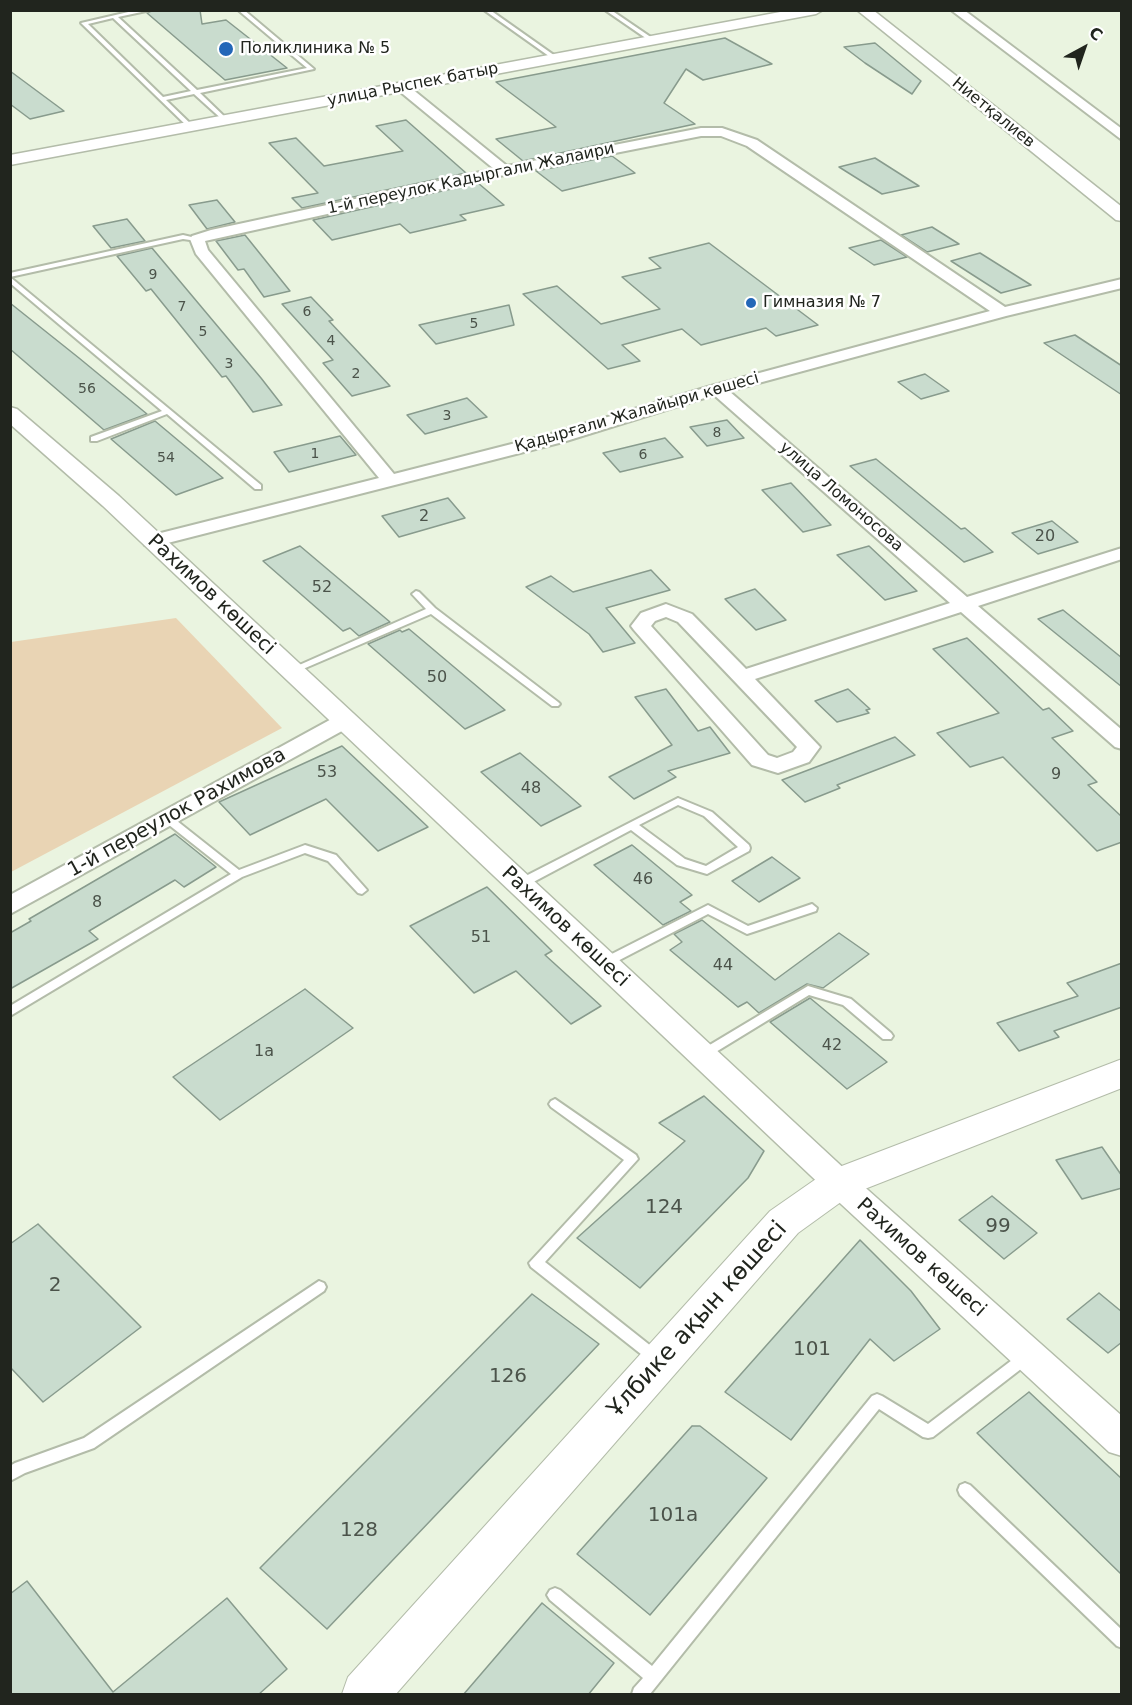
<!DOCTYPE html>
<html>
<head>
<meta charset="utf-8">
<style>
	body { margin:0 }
	#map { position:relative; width:1132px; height:1705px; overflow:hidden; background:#eaf4e0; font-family:"DejaVu Sans",sans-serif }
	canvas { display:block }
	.frame { position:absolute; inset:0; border:12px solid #21251e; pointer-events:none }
	.north { position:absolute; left:1054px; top:18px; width:60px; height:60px; -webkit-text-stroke:4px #fff; paint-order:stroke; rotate:40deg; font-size:16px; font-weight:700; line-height:24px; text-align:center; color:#21251e }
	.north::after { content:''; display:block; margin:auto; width:21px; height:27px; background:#21251e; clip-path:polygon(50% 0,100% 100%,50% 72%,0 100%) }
</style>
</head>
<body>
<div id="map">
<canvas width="1132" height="1705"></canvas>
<div class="frame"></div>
<div class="north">С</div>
</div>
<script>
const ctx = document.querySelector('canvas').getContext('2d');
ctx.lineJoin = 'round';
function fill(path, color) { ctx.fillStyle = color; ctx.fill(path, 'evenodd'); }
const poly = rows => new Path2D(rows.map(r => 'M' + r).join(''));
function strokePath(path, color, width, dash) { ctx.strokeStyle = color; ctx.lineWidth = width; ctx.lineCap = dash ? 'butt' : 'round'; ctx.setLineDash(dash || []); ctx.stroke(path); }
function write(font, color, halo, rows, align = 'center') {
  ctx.font = font + ' "DejaVu Sans",sans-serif'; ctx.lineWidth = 5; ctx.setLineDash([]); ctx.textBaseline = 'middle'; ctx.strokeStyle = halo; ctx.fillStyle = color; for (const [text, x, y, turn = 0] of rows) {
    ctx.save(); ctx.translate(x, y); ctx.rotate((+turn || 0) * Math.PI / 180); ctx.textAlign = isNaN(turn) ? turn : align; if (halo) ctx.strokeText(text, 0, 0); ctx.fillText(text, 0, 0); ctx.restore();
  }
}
fill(poly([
	[176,618,282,728,11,872,11,642]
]), '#e9d4b4');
const building = poly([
	[153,10,200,10,202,24,226,20,287,68,225,80,147,13,153,10],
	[725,38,772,64,703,80,686,69,664,103,695,124,523,161,496,139,556,127,496,82,725,38],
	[875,43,921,81,912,94,865,63,844,47,875,43],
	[10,71,64,111,30,119,10,104,10,71],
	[406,120,466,173,302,208,292,198,318,193,269,143,296,138,324,166,403,151,376,126,406,120],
	[612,156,635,173,562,191,536,171,612,156],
	[875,158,919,186,882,194,839,167,875,158],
	[478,183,504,205,460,215,466,220,410,233,400,224,332,240,313,220,478,183],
	[217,200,235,222,207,229,189,205,217,200],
	[127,219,145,241,111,248,93,226,127,219],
	[932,227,959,244,927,252,901,235,932,227],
	[245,235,290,291,264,297,244,269,238,270,216,241,245,235],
	[881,240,907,257,874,265,849,248,881,240],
	[709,243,818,325,776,336,766,328,701,345,682,329,622,345,640,361,608,369,523,294,557,286,601,324,660,309,622,277,661,268,649,258,709,243],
	[152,248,261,378,282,405,253,412,226,376,222,377,151,289,146,291,117,256,152,248],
	[980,253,1031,285,1001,293,951,261,980,253],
	[311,297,333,320,329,321,390,386,352,396,323,363,333,360,282,304,311,297],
	[10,303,79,358,147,414,104,430,10,349,10,303],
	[509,305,514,325,436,344,419,325,509,305],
	[1075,335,1122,366,1122,395,1044,343,1075,335],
	[925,374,949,391,921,399,898,382,925,374],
	[467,398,487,417,425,434,407,415,467,398],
	[727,420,744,438,707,446,690,427,727,420],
	[155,421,223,478,176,495,111,439,155,421],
	[340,436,356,455,289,472,274,452,340,436],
	[665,438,683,457,620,472,603,453,665,438],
	[876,459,961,529,965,528,993,552,964,562,850,466,876,459],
	[791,483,831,525,803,532,762,490,791,483],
	[448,498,465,518,399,537,382,516,448,498],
	[1052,521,1078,542,1038,554,1012,533,1052,521],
	[300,546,390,622,359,636,350,628,343,631,263,561,300,546],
	[869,546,917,591,885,600,837,555,869,546],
	[651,570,670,590,606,608,635,643,603,652,589,634,526,587,551,576,573,592,651,570],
	[755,589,786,620,756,630,725,599,755,589],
	[1063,610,1122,658,1122,687,1038,619,1063,610],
	[409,629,505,710,465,729,368,644,400,630,402,632,409,629],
	[967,638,1043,710,1049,708,1073,731,1052,738,1097,782,1088,785,1122,817,1122,842,1097,851,1003,757,970,767,937,733,999,713,933,649,967,638],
	[666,689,698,731,710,727,730,753,668,771,676,777,634,799,609,777,672,745,635,697,666,689],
	[848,689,870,709,866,710,869,713,837,722,815,701,848,689],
	[895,737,915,755,837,785,840,788,805,802,782,780,895,737],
	[342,746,428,827,378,851,326,799,250,835,219,802,342,746],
	[520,753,581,806,541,826,481,772,520,753],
	[175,834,216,867,184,887,175,880,89,931,98,939,10,989,10,933,31,921,29,919,175,834],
	[632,845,692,895,680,902,691,911,663,925,594,865,632,845],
	[772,857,800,878,759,902,732,881,772,857],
	[487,887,552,951,545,955,601,1006,571,1024,516,971,474,993,410,926,487,887],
	[702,920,775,980,839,933,869,954,823,988,807,984,759,1013,747,1002,738,1007,670,950,682,942,674,934,702,920],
	[1122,963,1122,1007,1054,1031,1059,1037,1019,1051,997,1023,1078,996,1067,983,1122,963],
	[305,989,353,1028,220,1120,173,1077,305,989],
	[810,998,887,1062,847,1089,770,1022,810,998],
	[704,1096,764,1151,748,1178,640,1288,577,1238,685,1141,659,1123,704,1096],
	[1102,1147,1122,1176,1122,1188,1082,1199,1056,1160,1102,1147],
	[992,1196,1037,1233,1004,1259,959,1220,992,1196],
	[38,1224,141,1327,43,1402,10,1367,10,1244,38,1224],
	[860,1240,911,1291,940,1329,894,1361,870,1339,791,1440,725,1392,860,1240],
	[1099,1293,1122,1312,1122,1342,1108,1353,1067,1319,1099,1293],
	[532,1294,599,1344,327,1629,260,1568,532,1294],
	[1029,1392,1122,1479,1122,1575,977,1433,1029,1392],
	[692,1426,700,1426,767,1478,650,1615,577,1554,692,1426],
	[27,1581,113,1692,227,1598,287,1669,258,1695,10,1695,10,1594,27,1581],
	[542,1603,614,1663,588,1695,463,1695,542,1603]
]);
fill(building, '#c9dcce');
strokePath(building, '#889b8d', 1.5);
const service = poly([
	[137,10,151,10,118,17,197,90,307,68,238,10,244,10,314,69,200,93,227,119,228,120,225,122,194,94,166,100,194,127,189,128,81,23,137,10],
	[113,18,191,91,163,97,88,24,113,18],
	[484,10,490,10,558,58,553,59,484,10],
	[605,10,611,10,655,40,650,41,605,10],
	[183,235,200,239,197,241,183,239,10,277,10,273,183,235],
	[10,277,261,485,261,489,255,489,167,414,97,441,91,441,91,437,162,411,10,283,10,277],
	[416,591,419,592,435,608,558,702,560,704,558,706,552,706,431,614,296,672,293,673,288,670,426,609,412,594,416,591],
	[678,798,712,812,749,845,750,848,749,851,707,874,677,865,631,830,524,887,516,887,515,884,516,881,678,798],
	[678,805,704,816,738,847,706,866,685,859,639,825,678,805],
	[168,816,172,817,239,870,305,845,336,855,367,890,362,894,358,893,328,861,305,853,242,877,10,1016,10,1006,231,874,164,821,163,819,168,816],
	[812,904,817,908,816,911,747,934,708,914,608,966,604,967,600,966,598,963,600,960,708,905,748,926,812,904],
	[808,986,851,999,891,1033,893,1036,891,1039,883,1039,843,1005,809,995,706,1058,698,1058,696,1055,698,1052,808,986],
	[555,1099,636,1155,638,1159,545,1262,661,1354,663,1358,661,1362,656,1364,651,1362,531,1267,529,1263,624,1160,551,1107,549,1104,551,1101,555,1099],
	[319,1281,324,1283,326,1287,324,1291,94,1448,25,1473,10,1481,10,1466,15,1463,84,1438,319,1281],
	[1025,1352,1030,1354,1032,1358,1030,1362,933,1437,928,1438,923,1437,879,1409,650,1694,632,1694,634,1688,643,1678,550,1600,547,1595,550,1590,555,1588,560,1590,652,1666,872,1396,877,1394,882,1396,928,1424,1020,1354,1025,1352],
	[965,1483,970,1485,1122,1630,1122,1648,1117,1646,960,1495,958,1490,960,1485,965,1483]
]);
const minor = poly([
	[951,10,964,10,1122,129,1122,140,951,10],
	[402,83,406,84,507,166,701,128,722,128,757,140,1005,307,1122,279,1122,288,1006,316,729,391,967,597,1122,548,1122,559,978,606,1122,730,1122,749,1115,747,961,612,755,679,820,747,809,762,778,773,752,765,634,630,631,626,641,613,666,604,692,614,746,669,950,603,714,395,563,442,152,547,145,545,143,541,145,537,379,478,196,254,190,239,192,236,211,230,494,169,398,90,396,87,402,83],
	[701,136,721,136,747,146,990,311,711,386,551,434,394,474,208,250,205,241,504,175,701,136],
	[666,617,678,622,797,747,793,752,777,758,768,755,651,626,655,621,666,617],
	[344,714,351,716,354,721,351,726,10,914,10,895,337,716,344,714]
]);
const tertiary = poly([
	[791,10,823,10,816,14,10,165,10,155,791,10],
	[857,10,873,10,1122,207,1122,221,1116,220,857,10],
	[10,407,17,409,119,496,850,1174,1122,1416,1122,1456,1109,1452,828,1192,103,506,10,424,10,407]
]);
const secondary = poly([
	[1122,1059,1122,1088,852,1194,798,1233,396,1694,342,1694,348,1677,770,1211,826,1172,1122,1059]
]);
strokePath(service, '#b3bca9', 4);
strokePath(minor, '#b3bca9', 4);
strokePath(tertiary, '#b3bca9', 3);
strokePath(secondary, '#b3bca9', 2);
fill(service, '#fff');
fill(minor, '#fff');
fill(tertiary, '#fff');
fill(secondary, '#fff');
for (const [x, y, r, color] of [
	[226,49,8,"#2367b8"],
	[751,303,6,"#2367b8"]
]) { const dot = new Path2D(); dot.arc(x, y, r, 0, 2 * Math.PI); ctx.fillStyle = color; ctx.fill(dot); strokePath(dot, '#fff', 2); }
write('14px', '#4b534a', null, [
	["9",153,275],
	["7",182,307],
	["6",307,312],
	["5",474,324],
	["5",203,332],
	["4",331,341],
	["3",229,364],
	["2",356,374],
	["56",87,389],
	["3",447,416],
	["8",717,433],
	["1",315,454],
	["6",643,455],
	["54",166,458]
]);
write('16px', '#21251e', '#fff', [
	["Поликлиника № 5",240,49],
	["Гимназия № 7",763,303]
], 'left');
write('16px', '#21251e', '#fff', [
	["улица Рыспек батыр",413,85,-11],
	["Ниетқалиев",993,113,39],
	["1-й переулок Кадыргали Жалаири",471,179,-12],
	["Қадырғали Жалайыри көшесі",637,413,-16],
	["улица Ломоносова",841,497,41]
]);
write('16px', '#4b534a', null, [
	["2",424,517],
	["20",1045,537],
	["52",322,588],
	["50",437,678],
	["53",327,773],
	["9",1056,775],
	["48",531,789],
	["46",643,880],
	["8",97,903],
	["51",481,938],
	["44",723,966],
	["42",832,1046],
	["1а",264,1052]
]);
write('20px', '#21251e', '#fff', [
	["Рахимов көшесі",211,595,43],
	["1-й переулок Рахимова",177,813,-29],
	["Рахимов көшесі",565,927,43],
	["Рахимов көшесі",921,1258,42]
]);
write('20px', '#4b534a', null, [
	["124",664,1208],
	["99",998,1227],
	["2",55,1286],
	["101",812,1350],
	["126",508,1377],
	["101а",673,1516],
	["128",359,1531]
]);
write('24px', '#21251e', '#fff', [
	["Ұлбике ақын көшесі",698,1320,-48]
]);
</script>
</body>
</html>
